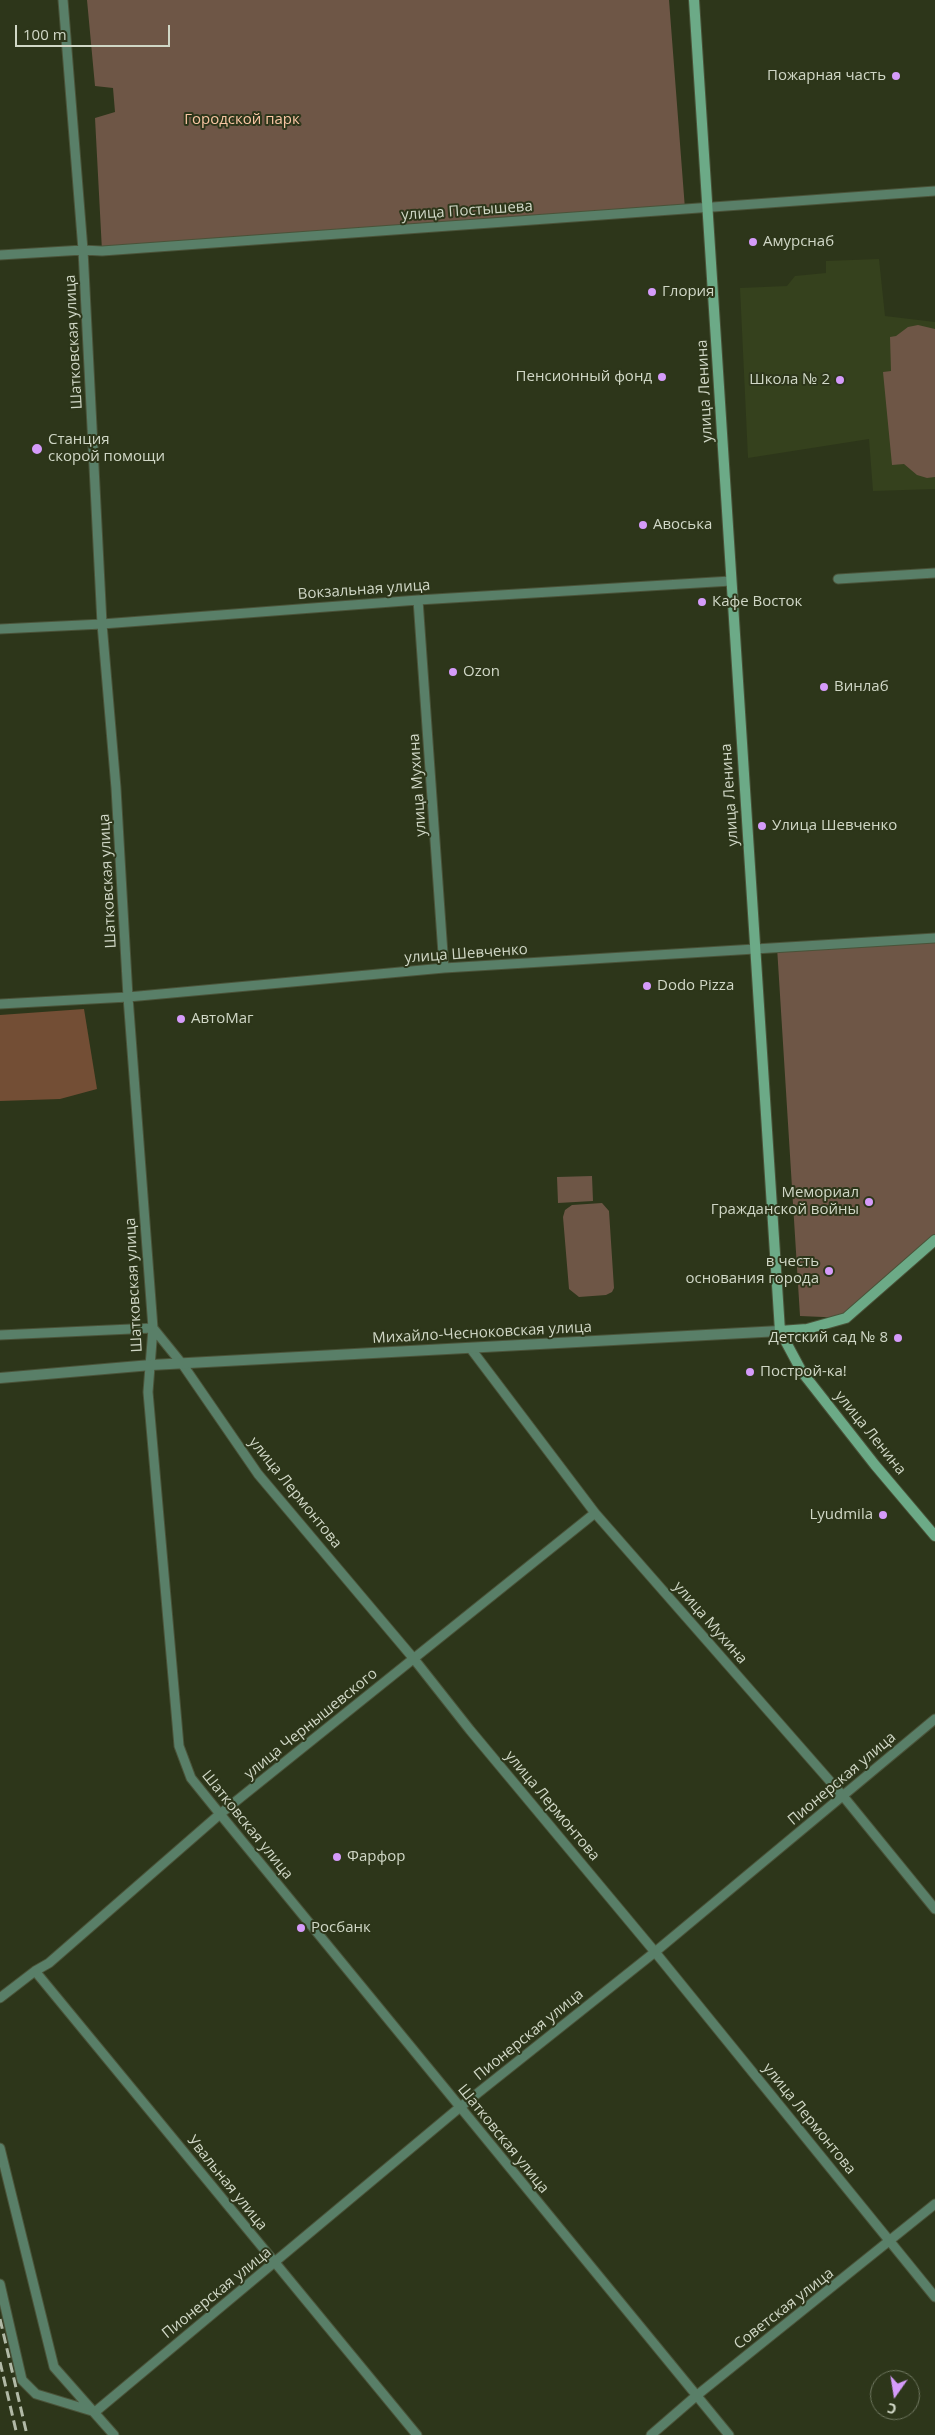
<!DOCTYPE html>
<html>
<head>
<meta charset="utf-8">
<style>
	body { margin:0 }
	#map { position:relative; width:935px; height:2435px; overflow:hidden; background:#2d361a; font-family:"Open Sans",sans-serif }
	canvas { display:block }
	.north { position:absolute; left:870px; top:2370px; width:50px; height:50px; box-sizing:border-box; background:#2d361a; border:1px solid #6e765f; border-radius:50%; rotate:193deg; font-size:14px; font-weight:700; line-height:20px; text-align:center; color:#d0d7c6 }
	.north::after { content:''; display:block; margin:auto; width:18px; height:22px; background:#d59bfa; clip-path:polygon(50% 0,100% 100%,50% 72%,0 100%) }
	.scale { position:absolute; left:15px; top:25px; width:155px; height:22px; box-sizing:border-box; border:2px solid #d0d7c6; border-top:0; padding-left:6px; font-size:15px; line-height:18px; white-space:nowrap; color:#d0d7c6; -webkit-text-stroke:4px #2d361a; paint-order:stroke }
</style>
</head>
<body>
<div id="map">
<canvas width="935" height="2435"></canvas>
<div class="north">С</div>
<div class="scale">100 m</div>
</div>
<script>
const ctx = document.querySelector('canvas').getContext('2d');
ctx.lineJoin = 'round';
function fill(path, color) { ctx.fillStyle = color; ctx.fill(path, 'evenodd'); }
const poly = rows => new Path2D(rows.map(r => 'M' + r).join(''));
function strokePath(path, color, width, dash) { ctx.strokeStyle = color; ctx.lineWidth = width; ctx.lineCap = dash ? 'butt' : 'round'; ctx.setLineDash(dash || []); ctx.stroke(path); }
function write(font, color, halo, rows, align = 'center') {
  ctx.font = font + ' "Open Sans",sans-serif'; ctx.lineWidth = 4; ctx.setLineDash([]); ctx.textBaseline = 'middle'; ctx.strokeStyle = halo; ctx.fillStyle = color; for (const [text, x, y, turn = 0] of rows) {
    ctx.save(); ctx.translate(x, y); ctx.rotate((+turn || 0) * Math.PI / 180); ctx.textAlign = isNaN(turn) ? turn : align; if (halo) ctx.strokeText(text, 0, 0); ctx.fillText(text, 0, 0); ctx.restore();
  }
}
fill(poly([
	[879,259,885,316,935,322,935,489,873,491,869,439,748,458,740,288,787,286,795,276,826,273,826,261]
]), '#35411d');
fill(poly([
	[87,0,669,0,685,209,102,251,95,118,115,112,113,88,95,86],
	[918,325,935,329,935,477,927,478,917,475,904,464,892,465,883,372,891,371,890,337,896,336,908,327],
	[935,941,935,1240,846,1318,800,1316,777,947],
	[592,1176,593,1201,558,1203,557,1177],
	[602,1203,609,1211,614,1288,612,1292,606,1295,579,1297,569,1289,563,1217,565,1210,572,1205]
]), '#6e5646');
fill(poly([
	[84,1009,97,1089,60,1099,0,1101,0,1015]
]), '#734e35');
const minor = poly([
	[63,0,83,250,102,624,116,788,128,997,153,1328,148,1392,179,1746,191,1778,220,1814,729,2435],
	[0,255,83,250,102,251,935,191],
	[838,579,935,573],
	[418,600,444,968],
	[0,629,102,624,418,600,731,581],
	[0,1004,128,997,444,968,935,938],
	[0,1335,153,1328,183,1365,258,1474,414,1659,470,1730,655,1952,935,2297],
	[471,1349,595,1513,843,1796,935,1909],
	[35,1971,417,2435],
	[0,1998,35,1971,49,1963,220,1814,595,1513],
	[0,2148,54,2367,114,2435],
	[0,2284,22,2380,36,2394,92,2411],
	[95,2412,459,2108,655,1952,935,1719],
	[651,2435,696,2396,935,2204]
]);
const tertiary = poly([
	[0,1378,151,1365,780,1331]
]);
const secondary = poly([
	[694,0,780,1331,802,1372,875,1465,935,1536],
	[780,1331,807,1329,846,1318,935,1240]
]);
strokePath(minor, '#4a5339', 11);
strokePath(tertiary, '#4a5339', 12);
strokePath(secondary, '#4a5339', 12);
strokePath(minor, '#597f68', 9);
strokePath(tertiary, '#597f68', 10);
strokePath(secondary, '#6caa87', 10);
strokePath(poly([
	[0,2319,27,2435],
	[0,2362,17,2435]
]), '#b1b9a6', 3, [10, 5]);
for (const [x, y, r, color] of [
	[896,76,5,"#d59bfa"],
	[753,242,5,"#d59bfa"],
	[652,292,5,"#d59bfa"],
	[662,377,5,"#d59bfa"],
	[840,380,5,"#d59bfa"],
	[37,449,6,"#d59bfa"],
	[643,525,5,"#d59bfa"],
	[702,602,5,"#d59bfa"],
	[453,672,5,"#d59bfa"],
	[824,687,5,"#d59bfa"],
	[762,826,5,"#d59bfa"],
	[647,986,5,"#d59bfa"],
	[181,1019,5,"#d59bfa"],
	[869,1202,5,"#d59bfa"],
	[829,1271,5,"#d59bfa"],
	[898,1338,5,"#d59bfa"],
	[750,1372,5,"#d59bfa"],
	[883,1515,5,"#d59bfa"],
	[337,1857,5,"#d59bfa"],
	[301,1928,5,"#d59bfa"]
]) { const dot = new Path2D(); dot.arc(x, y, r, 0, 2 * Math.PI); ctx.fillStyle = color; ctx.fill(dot); strokePath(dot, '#2d361a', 2); }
write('15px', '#d0d7c6', '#2d361a', [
	["Пожарная часть",886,76,"right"],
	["Амурснаб",763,242],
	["Глория",662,292],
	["Пенсионный фонд",652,377,"right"],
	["Школа № 2",830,380,"right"],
	["Станция",48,440],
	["скорой помощи",48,457],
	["Авоська",653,525],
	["Кафе Восток",712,602],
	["Ozon",463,672],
	["Винлаб",834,687],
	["Улица Шевченко",772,826],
	["Dodo Pizza",657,986],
	["АвтоМаг",191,1019],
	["Мемориал",859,1193,"right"],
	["Гражданской войны",859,1210,"right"],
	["в честь",819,1262,"right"],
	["основания города",819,1279,"right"],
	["Детский сад № 8",888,1338,"right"],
	["Построй-ка!",760,1372],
	["Lyudmila",873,1515,"right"],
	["Фарфор",347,1857],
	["Росбанк",311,1928]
], 'left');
write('15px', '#f9c6a4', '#2d361a', [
	["Городской парк",242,120]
]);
write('15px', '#d0d7c6', '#2d361a', [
	["улица Постышева",467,211,-4],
	["Шатковская улица",74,342,-93],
	["улица Ленина",705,391,-93],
	["Вокзальная улица",364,590,-4],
	["улица Мухина",418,785,-94],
	["улица Ленина",730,795,-94],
	["Шатковская улица",108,881,-93],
	["улица Шевченко",466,954,-4],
	["Шатковская улица",134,1285,-93],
	["Михайло-Чесноковская улица",482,1333,-3],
	["улица Ленина",870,1433,51],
	["улица Лермонтова",295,1493,51],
	["улица Мухина",710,1623,49],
	["улица Чернышевского",311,1724,-39],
	["Пионерская улица",842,1779,-40],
	["улица Лермонтова",552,1806,50],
	["Шатковская улица",247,1825,51],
	["Пионерская улица",529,2035,-39],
	["улица Лермонтова",809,2119,51],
	["Шатковская улица",503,2139,51],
	["Увальная улица",227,2183,51],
	["Пионерская улица",217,2293,-39],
	["Советская улица",784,2309,-38]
]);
</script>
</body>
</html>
